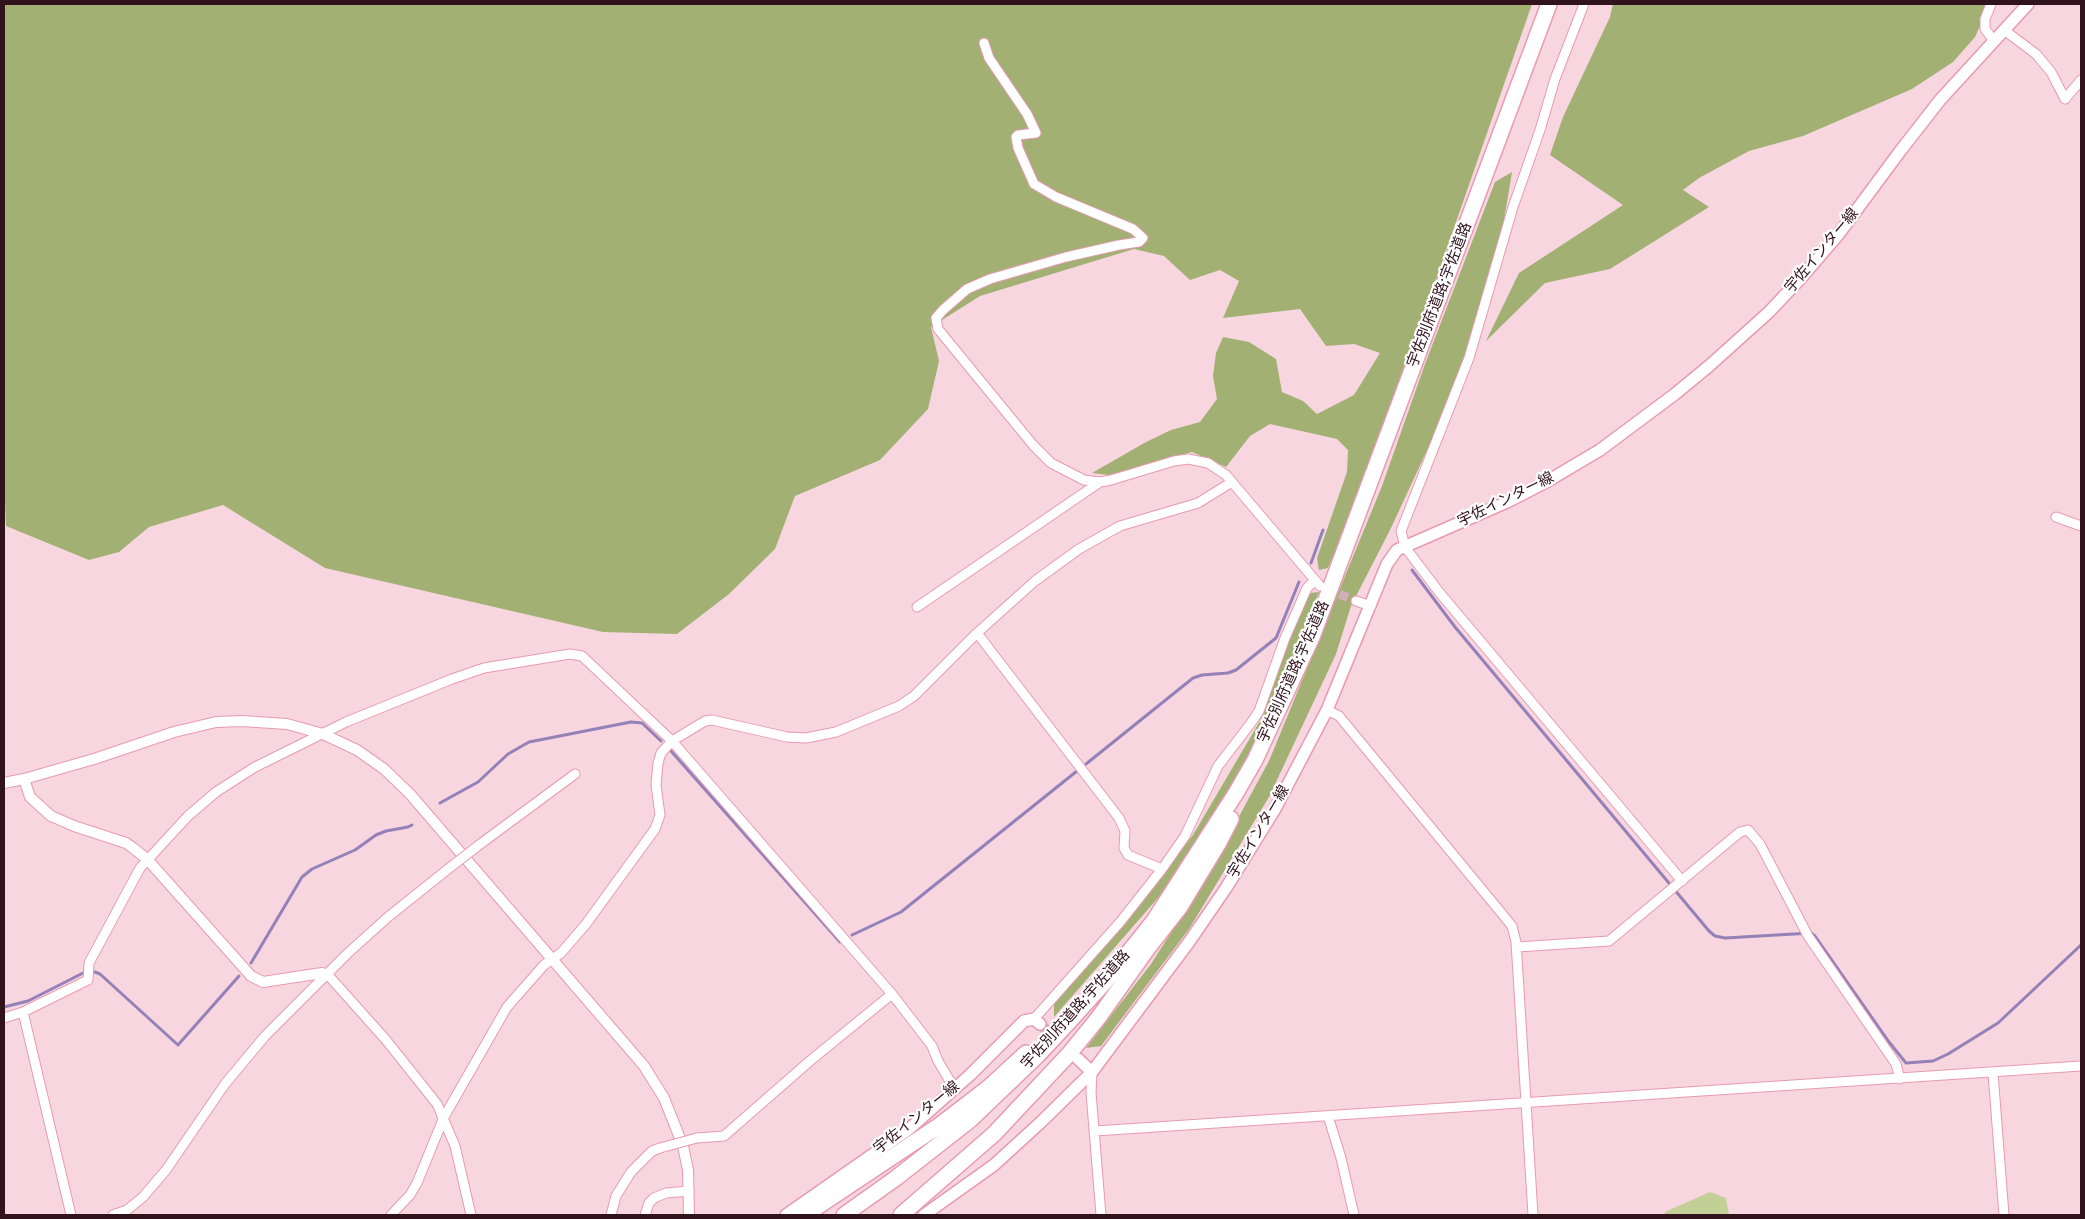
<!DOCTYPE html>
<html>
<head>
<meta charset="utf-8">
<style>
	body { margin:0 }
	#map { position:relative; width:2085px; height:1219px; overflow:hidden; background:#f8d6df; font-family:Poppins,sans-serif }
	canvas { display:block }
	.frame { position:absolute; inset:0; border:5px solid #31131e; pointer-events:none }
</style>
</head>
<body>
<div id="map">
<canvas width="2085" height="1219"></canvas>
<div class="frame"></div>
</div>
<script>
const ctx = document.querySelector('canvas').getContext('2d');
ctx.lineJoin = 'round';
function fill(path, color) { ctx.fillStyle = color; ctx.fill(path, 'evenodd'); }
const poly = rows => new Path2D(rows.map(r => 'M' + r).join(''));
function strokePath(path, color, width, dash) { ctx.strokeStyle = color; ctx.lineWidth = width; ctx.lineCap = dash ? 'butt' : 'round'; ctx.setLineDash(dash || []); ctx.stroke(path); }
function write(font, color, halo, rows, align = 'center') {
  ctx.font = font + ' Poppins,"Noto Sans JP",sans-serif'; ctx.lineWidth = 4.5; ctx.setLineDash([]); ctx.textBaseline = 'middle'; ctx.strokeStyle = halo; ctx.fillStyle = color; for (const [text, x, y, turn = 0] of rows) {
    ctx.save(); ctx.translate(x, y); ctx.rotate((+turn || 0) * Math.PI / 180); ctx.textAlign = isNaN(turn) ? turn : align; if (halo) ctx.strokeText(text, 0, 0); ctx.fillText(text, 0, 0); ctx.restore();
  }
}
fill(poly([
	[1710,1192,1726,1198,1729,1215,1665,1215,1665,1212]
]), '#c2d095');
fill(poly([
	[4,4,1532,4,1425,311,1349,519,1328,568,1319,570,1317,558,1347,472,1348,450,1337,439,1270,424,1250,436,1226,467,1192,452,1109,475,1092,473,1146,442,1171,430,1200,422,1217,399,1213,376,1216,353,1223,337,1249,342,1276,359,1282,392,1303,401,1317,414,1354,395,1380,353,1354,344,1326,346,1300,309,1223,318,1239,281,1220,270,1190,280,1164,256,1134,249,980,296,931,327,939,361,928,409,880,460,795,496,775,549,729,594,677,634,603,632,325,568,223,505,149,527,119,552,89,560,6,526,4,479],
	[1613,4,1990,4,1975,37,1953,62,1912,89,1803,136,1749,151,1699,178,1683,190,1709,207,1610,269,1545,283,1486,341,1519,273,1623,205,1550,155,1563,117,1610,17],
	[1512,172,1491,298,1435,433,1391,528,1351,606,1336,654,1269,797,1189,929,1101,1046,1086,1048,1151,964,1204,881,1269,761,1382,486,1425,364,1495,182],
	[1319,592,1261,732,1225,800,1195,848,1157,899,1054,1017,1054,1004,1122,926,1193,835,1260,721,1296,622,1310,593]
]), '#a2b073');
strokePath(poly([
	[1311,563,1323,530],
	[1412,570,1455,627,1709,931,1715,936,1725,938,1811,933,1815,936,1889,1042,1906,1063,1933,1061,1948,1054,1998,1023,2081,945],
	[671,751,840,942],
	[1086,764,1193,678,1202,675,1228,673,1236,670,1276,638,1299,582],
	[440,803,478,782,508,754,529,742,631,722,642,723,661,741],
	[852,935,901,912,1077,771],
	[251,963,302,877,312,869,355,850,376,835,386,831,408,827,412,825],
	[95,972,100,974,178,1045,239,976],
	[4,1007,28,1001,83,973]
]), '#9381b8', 3);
strokePath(poly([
	[1327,589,1356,601]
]), '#d0afb8', 9, [9, 4.5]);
strokePath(poly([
	[1040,1024,1075,1057]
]), '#d0afb8', 11, [11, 5.5]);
const minor = poly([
	[1584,4,1555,79,1540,130,1513,207,1469,358,1401,531,1405,547,1439,592,1682,881],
	[1991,4,1985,19,1985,29,1994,41],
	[2004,30,2036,54,2051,72,2065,99,2081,80],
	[984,43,989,58,1027,114,1036,133,1018,135,1016,137,1018,148,1034,184,1056,197,1133,229,1143,238,1139,242,1119,245,1066,257,990,279,967,289,943,310,936,318,938,329,1033,445,1051,463,1084,480,1100,482,1111,480,1174,461,1188,459,1208,463,1226,475,1320,586],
	[2056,517,2081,526],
	[1356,601,1371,606],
	[917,607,1100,482],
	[977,633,1119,818,1125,831,1124,848,1128,855,1162,869],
	[1327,710,1339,716,1512,926,1516,942,1533,1215],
	[479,845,575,774],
	[1517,947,1609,941,1740,832,1748,830,1760,844,1808,936,1896,1064,1900,1079],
	[328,975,386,1040,437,1104,455,1146,471,1215],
	[23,1012,71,1215],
	[4,1018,23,1012,88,980,89,963,140,868,188,816,216,792,255,767,346,722,452,679,484,668,570,654,582,656,672,741,892,994,932,1046,938,1061,954,1088],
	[1034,1019,1121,921,1162,869,1185,836,1218,766,1251,723,1259,711,1285,638,1307,588,1314,581],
	[1092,1072,1091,1093,1101,1215],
	[1993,1073,2004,1215],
	[1328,1116,1341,1158,1354,1215],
	[1095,1131,2081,1066],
	[697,1138,724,1136,811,1060,892,994],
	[113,1215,127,1210,143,1197,166,1170,225,1084,265,1036,348,953,388,917,448,869],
	[391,1215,410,1195,417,1183,444,1117,507,1007,544,965,561,953,586,924,655,829,660,815,656,785,658,763,661,753,672,741,705,721,712,720,787,737,806,738,836,732,899,706,914,696,977,633,1035,581,1079,549,1120,526,1198,503,1232,482],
	[611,1215,616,1196,631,1172,652,1151,660,1148],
	[645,1215,649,1203,654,1198,666,1193,689,1191]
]);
const tertiary = poly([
	[24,779,94,759,174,732,216,722,242,721,287,724,323,734,357,750,384,769,410,794,644,1066,664,1098,683,1146,688,1170,689,1215],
	[4,783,24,779,30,797,51,816,74,826,126,843,133,848,147,859,251,976,263,982,322,973,328,975]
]);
const secondary = poly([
	[1078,1059,1092,1072],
	[786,1215,909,1129,970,1075,1024,1021,1034,1019,1040,1024],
	[924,1215,994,1165,1041,1122,1092,1072,1189,942,1226,888,1275,809,1327,710,1387,564,1397,550,1507,502,1546,482,1600,450,1675,394,1709,366,1769,312,1801,278,1838,235,1901,150,1940,100,2028,4]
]);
const motorway = poly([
	[801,1215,814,1209,940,1125,988,1088,1026,1053],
	[844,1215,896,1178,970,1120,1038,1055,1067,1024,1104,983,1153,922,1236,793,1255,760,1312,637,1549,4],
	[901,1215,994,1134,1069,1054,1099,1017,1148,948,1180,907,1218,844,1231,819]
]);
strokePath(minor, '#e89ab2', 11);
strokePath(tertiary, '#e89ab2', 12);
strokePath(secondary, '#e89ab2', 14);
strokePath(motorway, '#e89ab2', 18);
strokePath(minor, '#fff', 9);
strokePath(tertiary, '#fff', 10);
strokePath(secondary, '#fff', 11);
strokePath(motorway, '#fff', 15);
const minorBridge = poly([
	[448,869,479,845],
	[660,1148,697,1138]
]);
strokePath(minorBridge, '#e89ab2', 11, []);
strokePath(minorBridge, '#fff', 9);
write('15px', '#31131e', '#fff', [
	["宇佐インター線",1822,251,-50],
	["宇佐別府道路;宇佐道路",1440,295,-69],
	["宇佐インター線",1506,500,-26],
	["宇佐別府道路;宇佐道路",1294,672,-66],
	["宇佐インター線",1259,832,-59],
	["宇佐別府道路;宇佐道路",1076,1010,-48],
	["宇佐インター線",917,1118,-39]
]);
</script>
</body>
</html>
